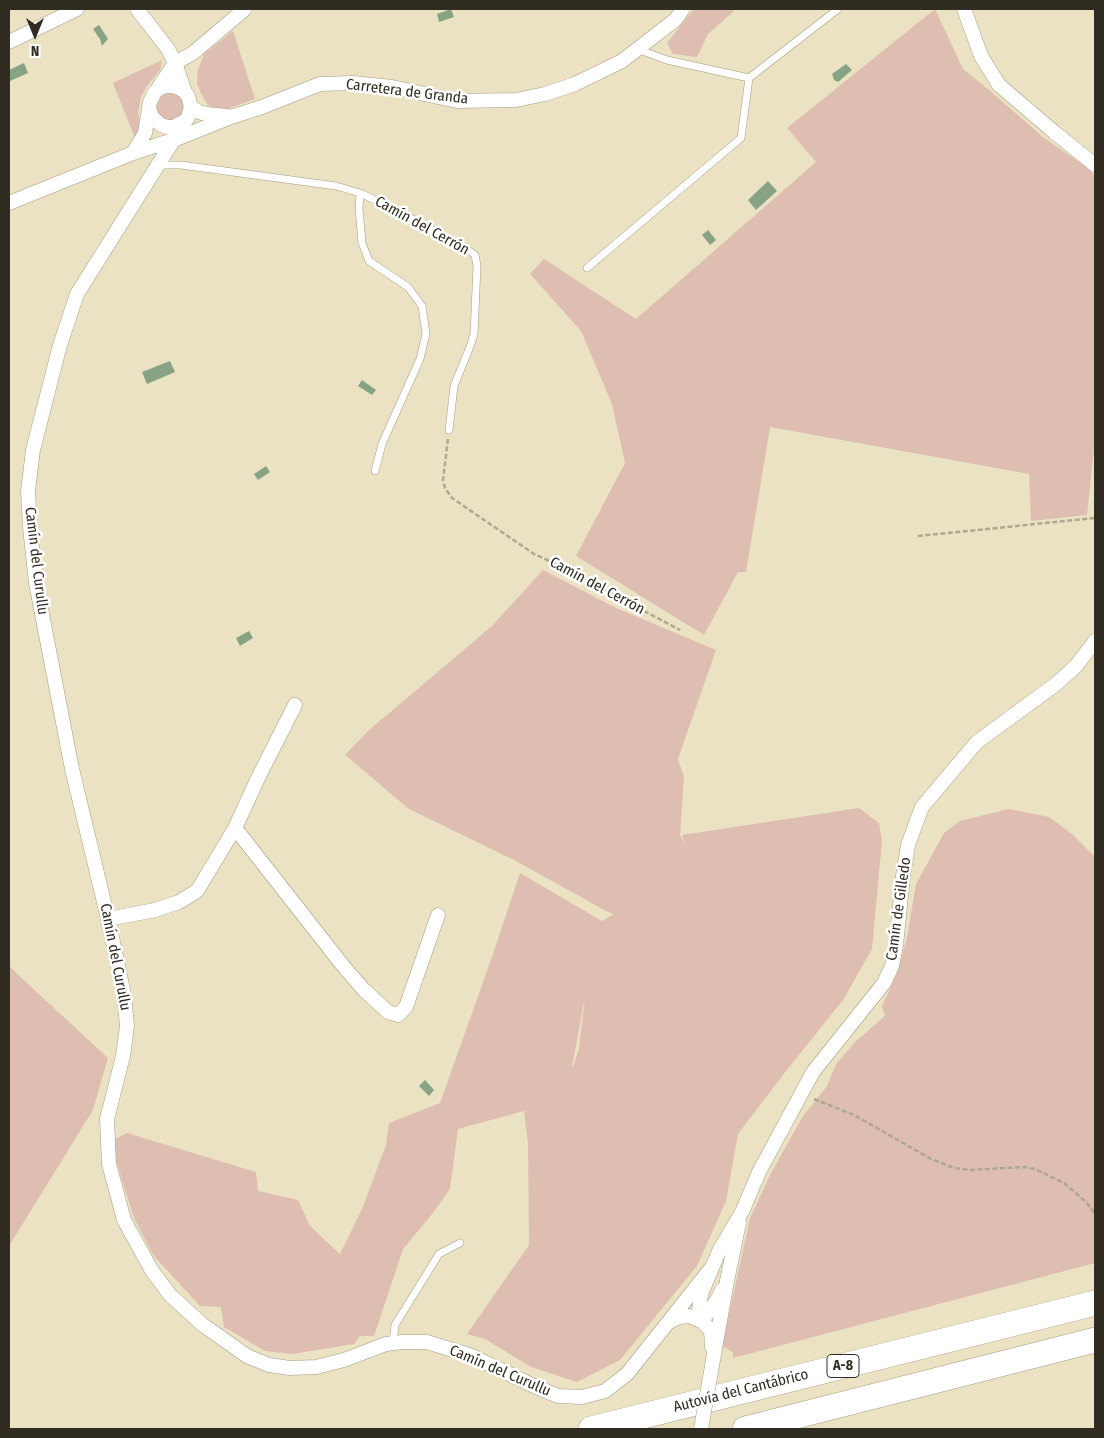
<!DOCTYPE html>
<html>
<head>
<meta charset="utf-8">
<style>
	body { margin:0 }
	#map { position:relative; width:1104px; height:1438px; overflow:hidden; background:#ebe2c4; font-family:"Fira Sans Condensed",sans-serif }
	canvas { display:block }
	.frame { position:absolute; inset:0; border:10px solid #302c21; pointer-events:none }
	.north { position:absolute; left:10px; top:10px; width:50px; height:50px; -webkit-text-stroke:4px #fff; paint-order:stroke; rotate:180deg; font-size:14px; font-weight:700; line-height:20px; text-align:center; color:#302c21 }
	.north::after { content:''; display:block; margin:auto; width:18px; height:22px; background:#302c21; clip-path:polygon(50% 0,100% 100%,50% 72%,0 100%) }
</style>
</head>
<body>
<div id="map">
<canvas width="1104" height="1438"></canvas>
<div class="frame"></div>
<div class="north">N</div>
</div>
<script>
const ctx = document.querySelector('canvas').getContext('2d');
ctx.lineJoin = 'round';
function fill(path, color) { ctx.fillStyle = color; ctx.fill(path, 'evenodd'); }
const poly = rows => new Path2D(rows.map(r => 'M' + r).join(''));
function strokePath(path, color, width, dash) { ctx.strokeStyle = color; ctx.lineWidth = width; ctx.lineCap = dash ? 'butt' : 'round'; ctx.setLineDash(dash || []); ctx.stroke(path); }
function write(font, color, halo, rows, align = 'center') {
  ctx.font = font + ' "Fira Sans Condensed",sans-serif'; ctx.lineWidth = 5; ctx.setLineDash([]); ctx.textBaseline = 'middle'; ctx.strokeStyle = halo; ctx.fillStyle = color; for (const [text, x, y, turn = 0] of rows) {
    ctx.save(); ctx.translate(x, y); ctx.rotate((+turn || 0) * Math.PI / 180); ctx.textAlign = isNaN(turn) ? turn : align; if (halo) ctx.strokeText(text, 0, 0); ctx.fillText(text, 0, 0); ctx.restore();
  }
}
fill(poly([
	[694,9,736,9,708,34,697,57,673,54,667,43],
	[935,9,963,69,989,90,1043,137,1089,169,1095,176,1095,439,1087,515,1031,521,1029,474,770,427,746,572,738,572,704,635,576,556,625,463,612,404,581,331,530,274,544,259,636,319,816,162,787,128],
	[233,31,255,99,222,111,214,110,207,104,201,93,197,84,198,70,204,54],
	[162,60,160,70,147,86,141,97,138,112,142,132,135,138,113,83],
	[166,93,176,94,180,97,185,106,183,116,170,123,155,112,156,103,158,98],
	[543,570,616,608,716,650,678,759,684,777,680,835,685,844,682,835,859,808,879,823,882,841,872,949,843,1000,786,1071,738,1134,726,1201,697,1266,620,1360,577,1382,531,1367,485,1339,467,1334,529,1245,528,1144,524,1111,458,1129,450,1189,433,1213,403,1249,374,1336,360,1336,354,1344,292,1354,265,1351,224,1327,221,1307,200,1306,153,1255,134,1218,114,1154,115,1139,127,1133,256,1172,258,1191,298,1200,310,1226,340,1254,362,1209,386,1145,389,1123,440,1103,493,954,520,873,602,921,614,914,606,911,516,861,409,809,345,755,368,731,492,626],
	[585,997,579,1049,573,1067,572,1067],
	[1009,809,1049,817,1072,834,1095,857,1095,1263,733,1358,733,1352,722,1346,750,1218,771,1173,803,1116,827,1086,836,1064,855,1042,885,1016,882,1006,898,971,907,937,916,884,944,833,960,821],
	[9,965,14,971,108,1058,93,1110,9,1246]
]), '#debeb0');
fill(poly([
	[451,9,454,17,439,22,437,14],
	[99,25,108,39,102,46,100,39,93,29],
	[24,63,28,73,10,81,9,70],
	[846,64,852,70,838,82,834,80,832,74],
	[768,181,777,191,756,210,748,200],
	[708,230,716,240,710,245,702,235],
	[170,361,175,372,147,384,142,372],
	[362,380,376,390,372,395,358,386],
	[266,466,270,472,258,480,254,474],
	[249,631,253,638,240,646,236,638],
	[425,1080,434,1090,429,1096,419,1086]
]), '#88a384');
const lane = poly([
	[637,49,667,60,749,78],
	[159,165,181,165,336,186,360,193,394,209,465,248,475,255,477,266,474,334,471,344,454,386,449,430],
	[360,193,359,208,362,243,369,261,408,287,422,306,426,334,420,359,382,444,375,471],
	[587,268,741,138,749,78,838,9],
	[393,1343,395,1325,439,1254,460,1243]
]);
const street = poly([
	[137,9,168,49,175,63,185,92],
	[964,9,981,56,999,85,1054,132,1095,165],
	[9,42,77,9],
	[157,90,175,63,193,53,245,9],
	[191,107,199,112,206,114,227,116],
	[149,108,152,117,161,125,167,127,174,127,185,121],
	[133,153,145,133,150,102,155,92,160,88,166,86,173,86,179,88,185,92,188,96,191,107,188,117,77,294,60,345,33,450,28,491,30,527,36,583,72,769,109,923,124,995,127,1026,123,1056,107,1119,109,1164,124,1220,152,1271,170,1295,203,1325,247,1356,269,1365,290,1368,316,1367,344,1360,386,1344,402,1342,427,1342,472,1356,536,1387,558,1396,582,1397,605,1391,627,1374,712,1267],
	[9,203,133,153,176,139,231,117,262,107,320,84,353,83,392,87,457,101,516,100,545,94,575,84,622,61,675,20,683,9],
	[235,828,344,967,364,990,388,1012,398,1015,406,1007,438,915],
	[108,919,155,910,179,902,197,891,235,828,258,778,295,705],
	[698,1320,701,1294,720,1249,742,1212,759,1172,813,1072,884,983,892,966,896,945,903,876,908,845,922,807,977,742,1056,684,1076,666,1095,641],
	[702,1321,717,1300,722,1290],
	[669,1322,679,1317,689,1316,702,1321,711,1331,712,1347],
	[713,1360,727,1281,739,1223]
]);
const highway = poly([
	[591,1429,1095,1303],
	[745,1429,1095,1340]
]);
strokePath(lane, '#a59c80', 8);
strokePath(street, '#a59c80', 15);
strokePath(highway, '#a59c80', 26);
strokePath(poly([
	[448,439,443,480,445,488,452,498,534,554,554,563,680,630],
	[918,536,1095,518],
	[814,1099,854,1115,931,1159,954,1168,970,1170,1025,1167,1035,1169,1064,1183,1085,1201,1095,1213]
]), '#afa890', 2.5, [5, 2.5]);
strokePath(lane, '#fff', 7);
strokePath(street, '#fff', 14);
strokePath(highway, '#fff', 25);
const streetBridge = poly([
	[701,1429,713,1360]
]);
strokePath(streetBridge, '#a59c80', 15, []);
strokePath(streetBridge, '#fff', 14);
for (const [x, y, w] of [
	[843,1366,32]
]) { const box = new Path2D(); box.roundRect(x - w / 2, y - 11.5, w, 23, 4); ctx.fillStyle = '#fff'; ctx.fill(box); strokePath(box, '#302c21', 1); }
write('bold 14px', '#302c21', null, [
	["A-8",843,1366]
]);
write('15px', '#302c21', '#fff', [
	["Carretera de Granda",407,92,7],
	["Camín del Cerrón",422,226,29],
	["Camín del Curullu",36,561,83],
	["Camín del Cerrón",597,586,28],
	["Camín de Gilledo",899,909,-82],
	["Camín del Curullu",115,957,79],
	["Camín del Curullu",500,1371,23],
	["Autovía del Cantábrico",741,1391,-14]
]);
</script>
</body>
</html>
